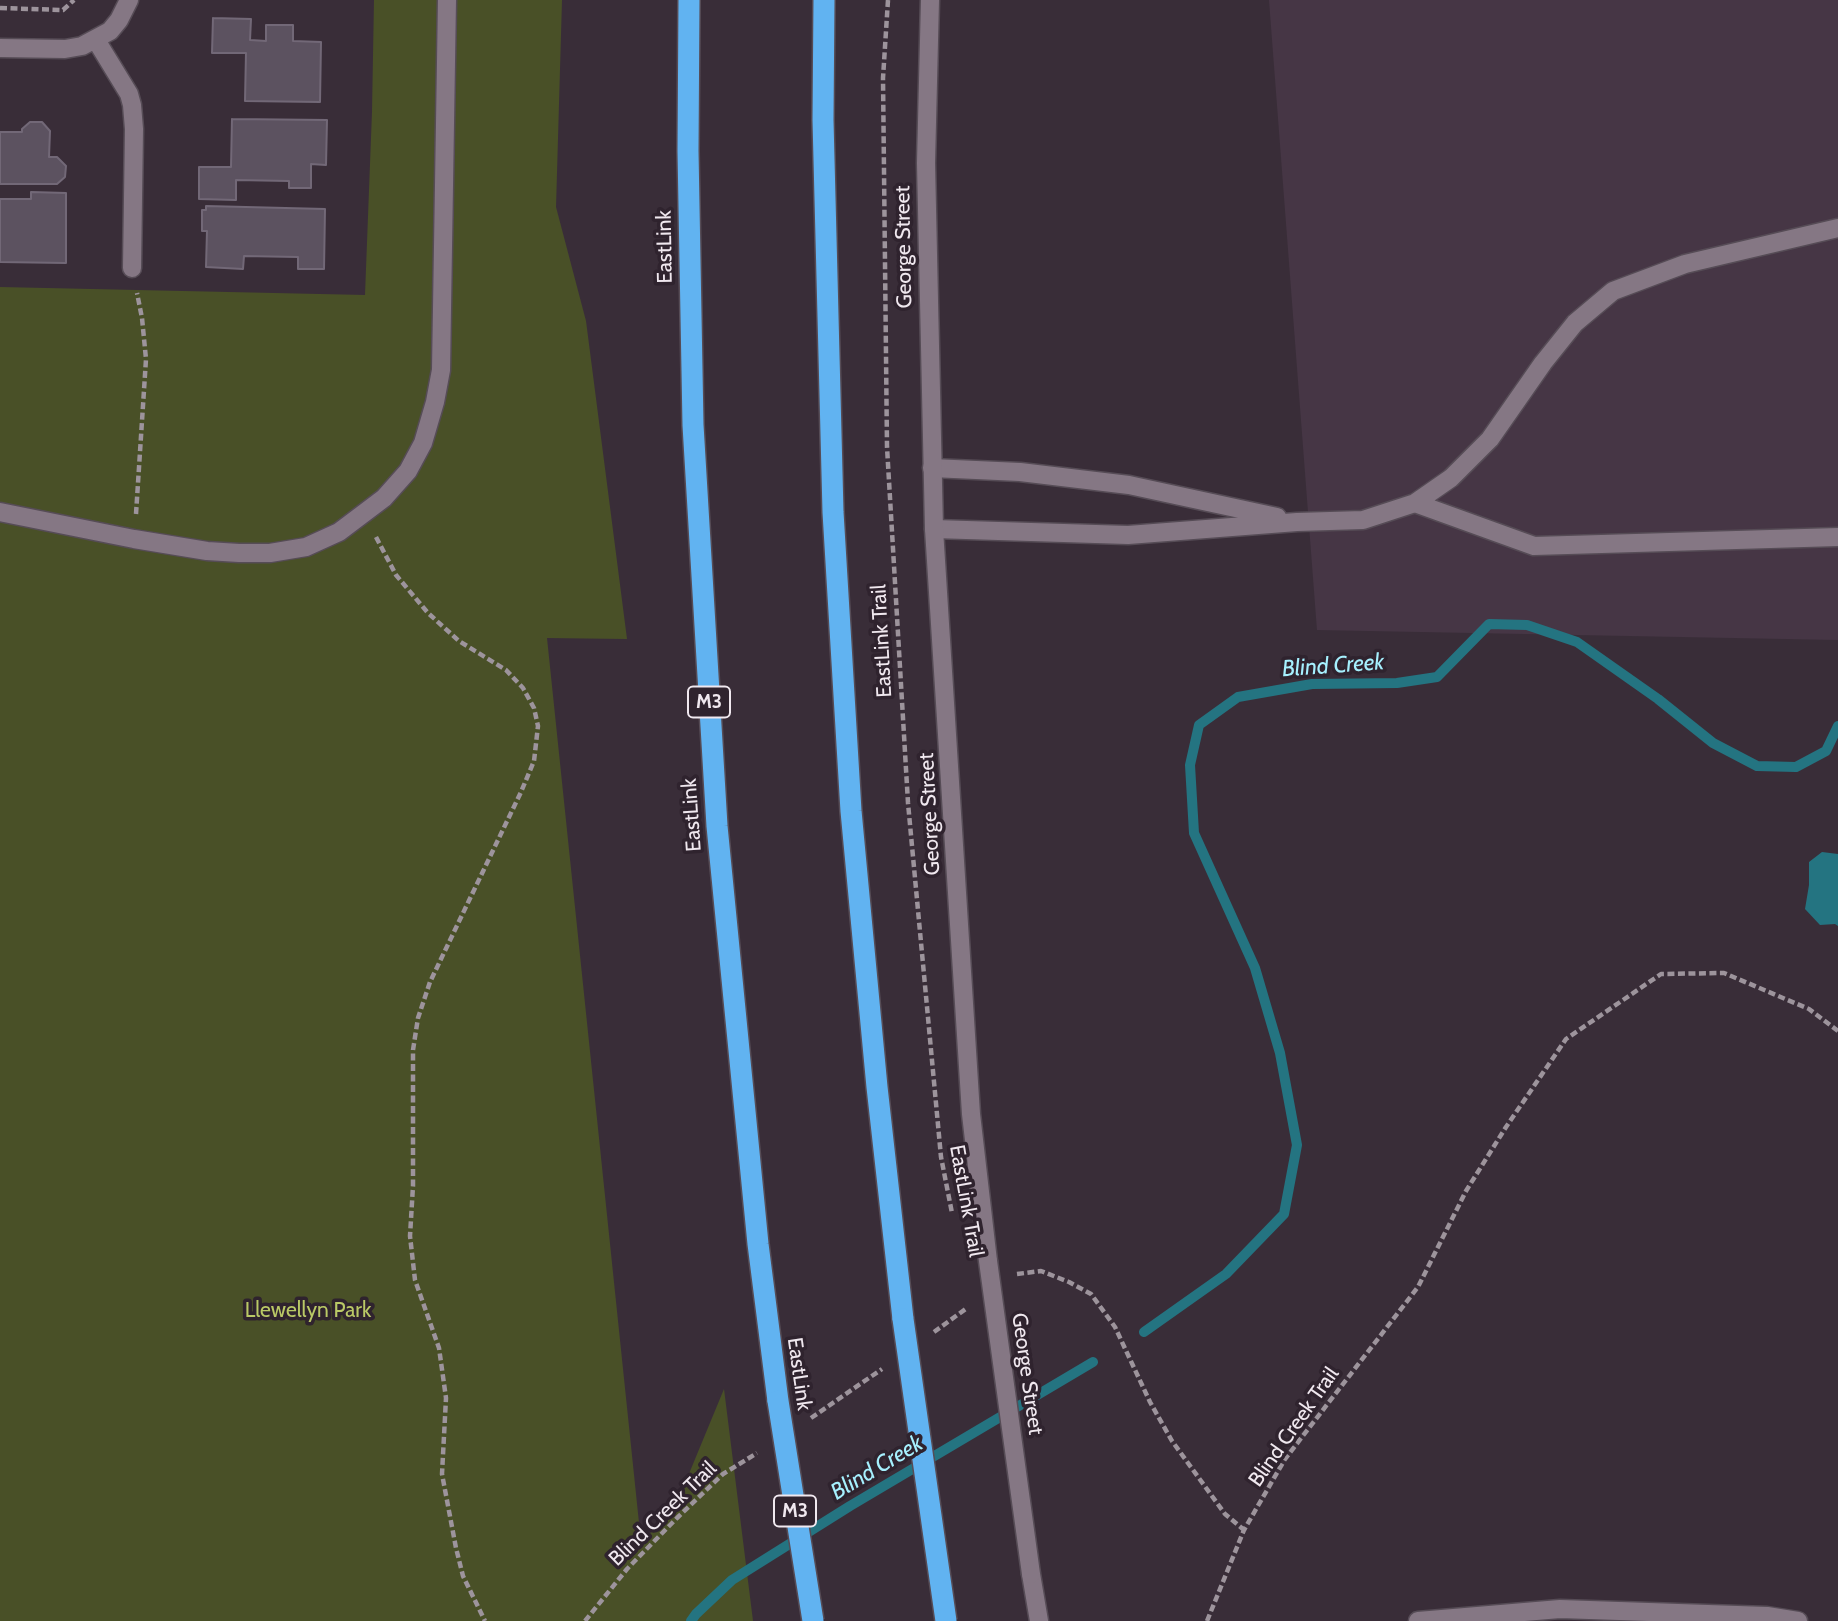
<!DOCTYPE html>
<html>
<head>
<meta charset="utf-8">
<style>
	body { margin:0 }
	canvas { display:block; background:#392d38 }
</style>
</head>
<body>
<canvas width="1838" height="1621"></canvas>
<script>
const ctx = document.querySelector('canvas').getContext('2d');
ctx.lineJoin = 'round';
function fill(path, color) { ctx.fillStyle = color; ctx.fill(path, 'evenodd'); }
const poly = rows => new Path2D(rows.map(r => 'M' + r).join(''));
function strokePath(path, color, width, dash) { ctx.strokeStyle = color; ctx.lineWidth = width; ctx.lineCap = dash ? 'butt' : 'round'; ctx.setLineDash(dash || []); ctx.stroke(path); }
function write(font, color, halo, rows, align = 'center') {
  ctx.font = font + ' Cabin,sans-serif'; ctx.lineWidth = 7; ctx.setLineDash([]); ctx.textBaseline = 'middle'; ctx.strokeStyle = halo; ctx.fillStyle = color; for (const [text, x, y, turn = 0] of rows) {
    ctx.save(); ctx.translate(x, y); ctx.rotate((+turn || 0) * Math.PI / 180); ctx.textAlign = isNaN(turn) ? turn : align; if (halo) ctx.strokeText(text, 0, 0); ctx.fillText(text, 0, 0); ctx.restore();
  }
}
fill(poly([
	[1269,0,1838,0,1838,640,1317,630]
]), '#463645');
fill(poly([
	[374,0,562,0,556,207,586,321,627,639,547,638,641,1542,674,1510,724,1389,753,1621,0,1621,0,287,365,295,372,112]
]), '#495027');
fill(poly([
	[1822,852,1838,854,1838,926,1835,924,1820,925,1805,909,1809,885,1809,862]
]), '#247481');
strokePath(poly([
	[1144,1332,1226,1274,1284,1214,1297,1145,1280,1053,1255,968,1194,833,1190,765,1199,725,1238,697,1312,684,1397,683,1437,677,1489,624,1527,625,1577,642,1658,699,1713,743,1757,766,1796,767,1826,751,1838,726],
	[691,1621,696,1614,732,1580,850,1506,1093,1362]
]), '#247481', 10);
const building = poly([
	[213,18,251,19,250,40,266,41,266,25,293,25,293,41,321,42,320,102,245,101,246,53,212,53,213,18],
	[232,119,327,120,326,165,311,164,311,188,289,188,289,181,236,180,236,200,199,199,199,167,231,167,232,119],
	[30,122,42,122,50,131,49,157,57,157,66,166,65,177,57,184,0,184,0,132,22,132,22,129,30,122],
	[31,192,66,193,66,263,0,262,0,199,31,199,31,192],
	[206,206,325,209,324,269,298,269,298,257,244,256,243,269,206,267,207,231,202,231,202,210,206,210,206,206]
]);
fill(building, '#5c5260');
strokePath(building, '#726877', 2);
const lane = poly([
	[932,468,1020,472,1129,485,1277,517],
	[1415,503,1534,546,1838,537],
	[0,512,134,539,207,551,239,553,270,553,306,547,339,532,384,498,408,471,423,443,435,402,441,370,447,0],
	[934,529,1128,535,1297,522,1363,520,1415,503,1451,478,1490,439,1543,363,1575,323,1613,291,1685,264,1838,228],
	[1418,1621,1560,1609,1767,1616,1798,1621]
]);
const street = poly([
	[930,0,926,163,934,529,971,1114,988,1261],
	[96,40,129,94,132,105,134,129,132,268],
	[0,48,65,49,82,46,110,31,119,20,129,0],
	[1031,1574,1039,1621]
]);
const highway = poly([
	[689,0,688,151,693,425,717,826,758,1244,778,1401],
	[824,0,823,120,833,512,851,811,877,1087,903,1319]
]);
strokePath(lane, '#564c56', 21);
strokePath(street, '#564c56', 21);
strokePath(highway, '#564c56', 24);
strokePath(poly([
	[888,0,883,78,887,447,908,803,941,1157,952,1213],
	[0,8,63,10,74,0],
	[136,514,146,359,142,318,137,293],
	[376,537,396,575,428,613,459,641,506,670,523,688,534,708,538,726,534,761,521,792,430,982,418,1018,413,1050,413,1186,410,1236,415,1280,439,1348,446,1398,442,1474,456,1548,463,1576,485,1621],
	[1017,1274,1041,1271,1069,1282,1091,1294,1115,1327,1150,1402,1172,1441,1225,1514,1244,1530],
	[934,1332,967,1308],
	[811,1418,882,1369],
	[585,1621,627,1569,677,1518,723,1474,757,1453],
	[1207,1621,1244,1530,1285,1459,1418,1287,1466,1191,1506,1127,1566,1039,1661,974,1724,973,1809,1009,1838,1031]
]), '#9d949c', 4.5, [7, 3.5]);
strokePath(lane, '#857784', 18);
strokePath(street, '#857784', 18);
strokePath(highway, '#61b3f1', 21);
const streetBridge = poly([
	[988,1261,1031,1574]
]);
const highwayBridge = poly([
	[903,1319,946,1621],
	[778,1401,813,1621]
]);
strokePath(streetBridge, '#564c56', 21, []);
strokePath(highwayBridge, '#564c56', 24, []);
strokePath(streetBridge, '#857784', 18);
strokePath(highwayBridge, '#61b3f1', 21);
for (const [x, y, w] of [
	[709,702,42],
	[795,1511,42]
]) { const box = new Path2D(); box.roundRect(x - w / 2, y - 15.5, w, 31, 5); ctx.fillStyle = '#2f232e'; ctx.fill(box); strokePath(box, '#f0e8ef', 2); }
write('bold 19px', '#f0e8ef', null, [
	["M3",709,702],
	["M3",795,1511]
]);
write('21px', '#f0e8ef', '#2f232e', [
	["EastLink",665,247,-91],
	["George Street",904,247,-91],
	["EastLink Trail",882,641,-93],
	["George Street",930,814,-93],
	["EastLink",692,815,-94],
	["EastLink Trail",966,1201,80],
	["EastLink",799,1374,82],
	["George Street",1027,1374,82],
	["Blind Creek Trail",1294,1427,-55],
	["Blind Creek Trail",663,1514,-44]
]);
write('21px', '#bac966', '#2f232e', [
	["Llewellyn Park",308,1311]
]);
write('italic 23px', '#a6f0fe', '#2f232e', [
	["Blind Creek",1333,666,-4],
	["Blind Creek",877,1468,-31]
]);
</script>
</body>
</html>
